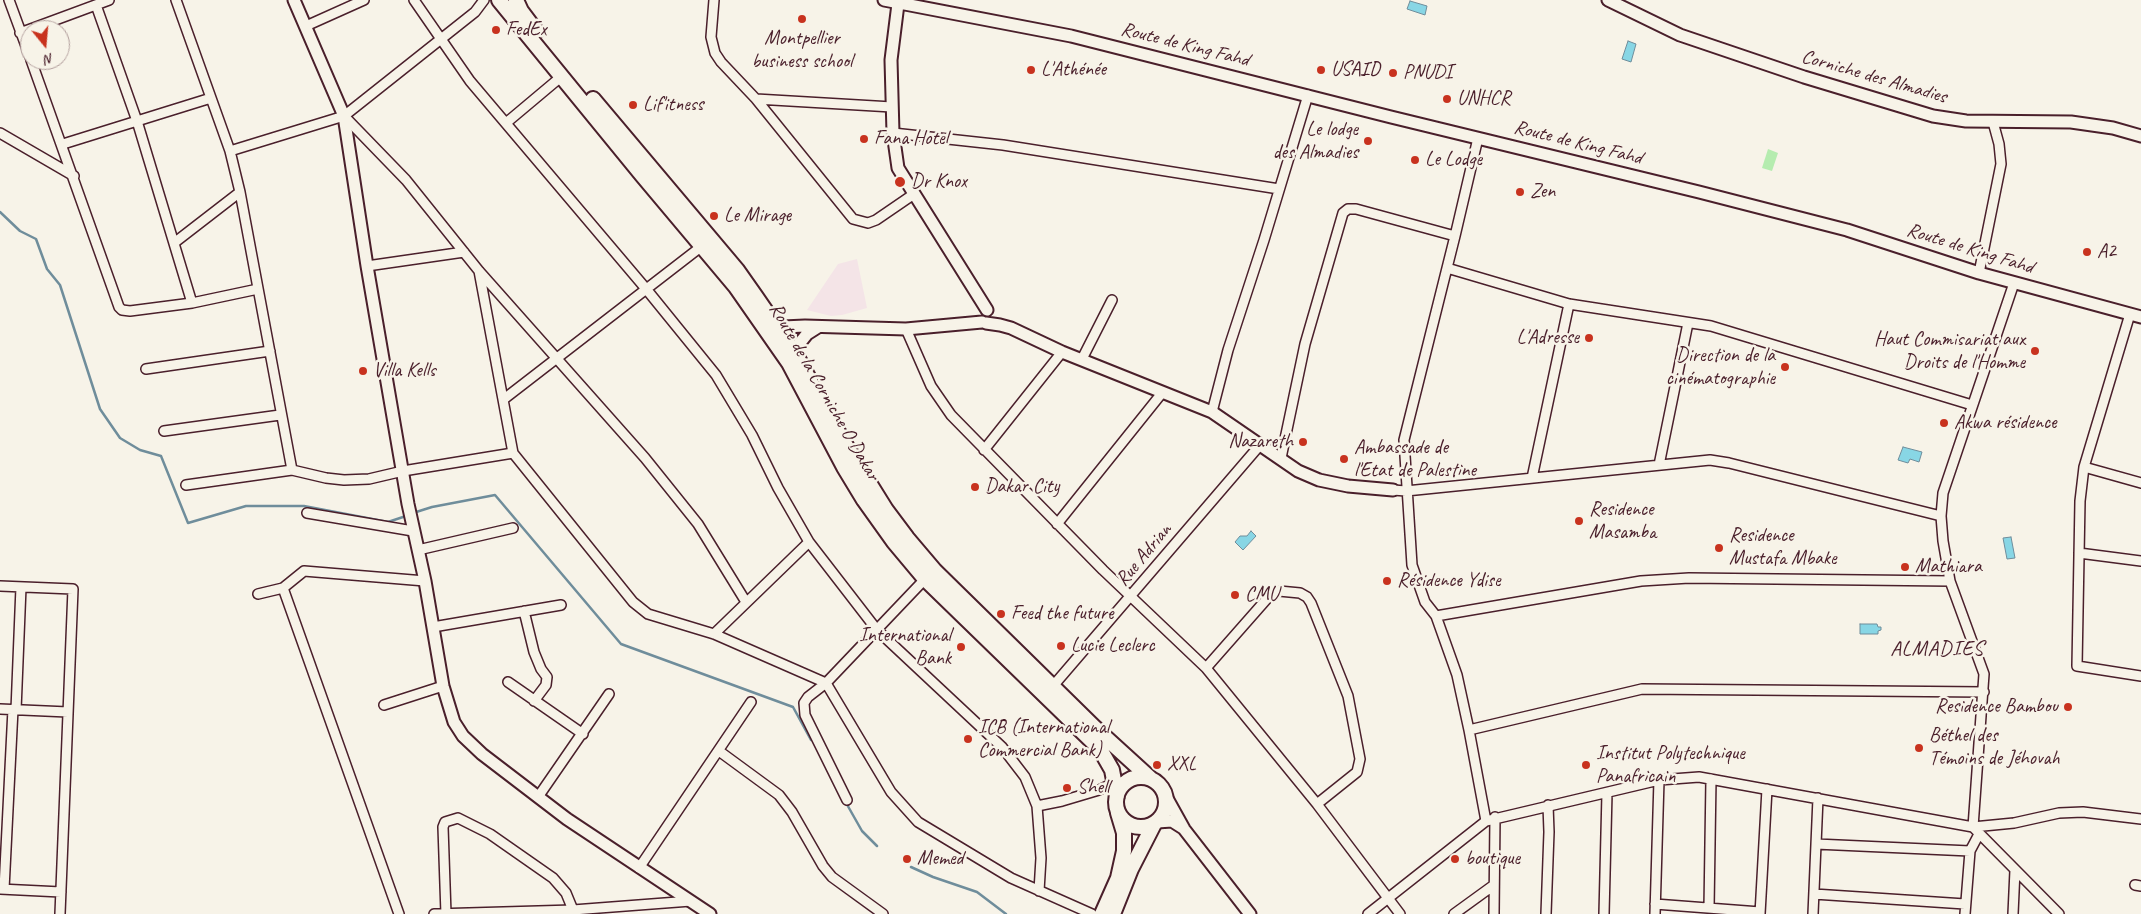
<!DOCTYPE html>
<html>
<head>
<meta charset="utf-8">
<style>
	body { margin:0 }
	#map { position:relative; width:2141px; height:914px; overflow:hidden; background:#f7f3e8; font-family:Caveat,sans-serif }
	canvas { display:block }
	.north { position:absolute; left:20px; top:20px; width:50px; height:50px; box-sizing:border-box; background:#f7f3e8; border:1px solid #b29e9c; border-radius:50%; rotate:163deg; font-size:14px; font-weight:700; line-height:20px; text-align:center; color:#4a1f2b }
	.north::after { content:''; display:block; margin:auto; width:18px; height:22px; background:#c8321e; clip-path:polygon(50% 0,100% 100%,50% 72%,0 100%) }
</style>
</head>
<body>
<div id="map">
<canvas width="2141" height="914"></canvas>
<div class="north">N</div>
</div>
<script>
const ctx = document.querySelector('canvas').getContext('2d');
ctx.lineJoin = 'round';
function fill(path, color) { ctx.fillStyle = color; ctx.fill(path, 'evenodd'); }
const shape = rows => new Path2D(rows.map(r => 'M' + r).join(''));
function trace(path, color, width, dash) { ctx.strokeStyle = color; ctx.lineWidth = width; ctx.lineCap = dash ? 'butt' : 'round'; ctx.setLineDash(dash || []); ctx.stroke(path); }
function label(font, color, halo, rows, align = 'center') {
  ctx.font = font + ' Caveat,sans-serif'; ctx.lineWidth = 5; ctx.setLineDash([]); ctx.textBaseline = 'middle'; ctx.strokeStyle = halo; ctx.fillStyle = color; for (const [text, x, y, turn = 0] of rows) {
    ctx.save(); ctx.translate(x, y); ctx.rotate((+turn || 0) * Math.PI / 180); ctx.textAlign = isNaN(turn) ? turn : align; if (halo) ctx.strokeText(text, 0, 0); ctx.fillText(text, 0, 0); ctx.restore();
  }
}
fill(shape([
	[857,259,867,308,842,315,831,316,807,310,838,264]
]), '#f4e4e7');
fill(shape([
	[1768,149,1778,153,1772,171,1762,168]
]), '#b5ecaf');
const water = shape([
	[1410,1,1427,6,1425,15,1407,9,1410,1],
	[1628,41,1636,44,1631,62,1622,59,1628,41],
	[1903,447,1922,452,1919,462,1910,459,1908,463,1898,460,1903,447],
	[1251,531,1256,536,1243,550,1235,542,1240,536,1247,536,1251,531],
	[2011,537,2015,558,2007,559,2003,538,2011,537],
	[1860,624,1877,624,1878,627,1881,627,1881,630,1878,631,1878,634,1860,634,1860,624]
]);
fill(water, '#88d6e5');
trace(water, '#6f8d9b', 1);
trace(shape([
	[0,212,20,231,36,239,47,269,60,285,100,409,120,438,140,450,161,456,188,523,246,506,304,506,388,522,406,516],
	[413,513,432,507,495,495,621,644,793,707,811,740],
	[845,801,862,831,877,846],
	[911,867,933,877,977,892,1006,914]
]), '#6f8d9b', 2.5);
const minor = shape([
	[9,0,30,57],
	[176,0,230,151,240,192,292,470],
	[414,0,470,81,647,290,716,375,752,435,778,488,809,542,877,630,1002,747,1025,777,1037,806,1062,801,1099,790,1115,782],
	[714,0,711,37,715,53,721,62,756,99,853,219,868,223,876,220,914,194],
	[96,5,137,121,192,303],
	[306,26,364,0],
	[20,33,109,0],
	[31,60,119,307,122,310,130,311,192,303,258,289],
	[756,99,892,107],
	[344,116,406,180,479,271,645,458,698,524,746,602],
	[506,123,562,76],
	[0,133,74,176],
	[893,133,1003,145,1279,189],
	[1478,138,1455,236,1404,440,1412,565,1425,602,1436,616,1457,675,1469,730,1486,821],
	[63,144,211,98],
	[230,151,344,116,475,12,484,0],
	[174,243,240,192],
	[367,266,464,252],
	[1447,268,1569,304,1711,326,1972,405],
	[479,271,513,453,633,602,648,614,714,634,826,683,891,792,918,822,1011,878,1092,914],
	[1979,273,2001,164,1999,144,1993,122],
	[2014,283,1943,493,1941,516,1943,541,1950,581,1984,674,1973,827,2059,914],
	[2130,314,2084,467,2080,501,2077,666,2141,676],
	[906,329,931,386,951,415,1103,570,1206,668,1317,804,1400,914],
	[1082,359,1112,300],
	[146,369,270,351],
	[504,399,702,246],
	[1212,412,1228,350,1264,240,1308,95],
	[164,431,280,415],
	[984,450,1062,352],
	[1281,458,1305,344,1343,213,1348,209,1356,209,1455,236],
	[1659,465,1688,323],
	[2084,467,2141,483],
	[1532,478,1569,304],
	[186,485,292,470,326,478,344,480,369,479,403,471,513,453],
	[1393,490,1406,491,1710,460,1729,463,1941,516],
	[307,513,413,531],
	[1057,524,1162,393],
	[418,550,513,528],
	[2079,553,2141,561],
	[0,586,73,589,60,914],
	[283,588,399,914],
	[258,594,283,588,304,571,425,581],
	[524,611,534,652,541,669,547,677,546,685,534,701],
	[1436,616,1641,581,1689,578,1950,581],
	[433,627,561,605],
	[714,634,809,542],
	[1206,668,1272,593,1279,591,1300,593,1307,597,1311,603,1348,696,1360,759,1357,772,1317,804],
	[508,682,583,734],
	[1053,686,1260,445],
	[384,705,443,686],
	[0,709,68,712],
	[16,710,21,587],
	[1469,730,1642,689,1984,692],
	[719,751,779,795,792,812,823,866,832,877,883,914],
	[538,797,609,694],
	[847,800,805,715,804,703,808,697,826,683,925,579],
	[1037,806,1041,858,1039,891],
	[1816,844,1970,851],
	[639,868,751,702],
	[2135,885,2141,886],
	[0,889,61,892],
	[4,889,13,709],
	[1814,894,1965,904],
	[1655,904,1760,912],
	[1709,908,1711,779],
	[434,914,573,910,691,901],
	[446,914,443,827,445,822,458,818,490,834,553,878,566,893,573,910],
	[1368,914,1486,821,1659,780,1699,777,1973,827,2014,823,2059,813,2083,812,2141,819],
	[1454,914,1494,885],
	[1494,914,1495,817],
	[1546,914,1549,832,1548,805],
	[1604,914,1607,793],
	[1655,914,1659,780],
	[1760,914,1767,789],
	[1813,914,1818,798],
	[1965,914,1970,851,1979,834],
	[2013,914,2015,870]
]);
const tertiary = shape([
	[294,0,344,116,367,266,408,504,425,581,443,686,454,722,463,736,482,754,567,819,710,914],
	[884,0,1071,36,1391,117,1699,192,1847,230,1979,273,2141,317],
	[1608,0,1680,35,1804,77,1933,116,1966,121,2071,122,2113,128,2141,136],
	[898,4,891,60,893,133,898,168,987,310],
	[986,323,1000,325,1011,328,1062,352,1212,412,1298,471,1319,480,1348,486,1393,490],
	[776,325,783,327,805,326,906,329,982,322],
	[796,355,799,344,807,334,818,327],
	[1164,793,1184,829,1250,914],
	[1157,822,1172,821,1183,828]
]);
const trunk = shape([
	[499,0,642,175,736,287,789,363,844,467,864,500,894,542,925,579,1100,749,1112,770,1117,796],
	[516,0,521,11,536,31],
	[593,99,737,270,756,297,796,355,843,441,886,510,907,538,935,571,1095,728,1151,779],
	'1116 802a25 25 0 1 1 50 0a25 25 0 1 1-50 0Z',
	[1102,914,1118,878,1124,851,1124,833,1118,813],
	[1113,914,1131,869,1154,824]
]);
trace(minor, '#4a1f2b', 12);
trace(tertiary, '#4a1f2b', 15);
trace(trunk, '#4a1f2b', 18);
trace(minor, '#f7f3e8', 9);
trace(tertiary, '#f7f3e8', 11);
trace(trunk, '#f7f3e8', 14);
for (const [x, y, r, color] of [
	[802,19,5,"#c8321e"],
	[496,30,5,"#c8321e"],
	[1031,70,5,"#c8321e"],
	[1321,70,5,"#c8321e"],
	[1393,73,5,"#c8321e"],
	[1447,99,5,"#c8321e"],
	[633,105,5,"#c8321e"],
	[864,139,5,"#c8321e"],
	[1368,141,5,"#c8321e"],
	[1415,160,5,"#c8321e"],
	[900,182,6,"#c8321e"],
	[1520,192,5,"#c8321e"],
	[714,216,5,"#c8321e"],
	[2087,252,5,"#c8321e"],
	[1589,338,5,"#c8321e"],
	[2035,351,5,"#c8321e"],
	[1785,367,5,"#c8321e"],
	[363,371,5,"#c8321e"],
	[1944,423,5,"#c8321e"],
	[1303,442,5,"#c8321e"],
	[1344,459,5,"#c8321e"],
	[975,487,5,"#c8321e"],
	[1579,521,5,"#c8321e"],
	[1719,548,5,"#c8321e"],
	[1905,567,5,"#c8321e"],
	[1387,581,5,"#c8321e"],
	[1235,595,5,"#c8321e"],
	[1001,614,5,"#c8321e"],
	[1061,646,5,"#c8321e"],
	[961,647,5,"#c8321e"],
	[2068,707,5,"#c8321e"],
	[968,739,5,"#c8321e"],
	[1919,748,5,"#c8321e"],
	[1157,765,5,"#c8321e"],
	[1586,765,5,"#c8321e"],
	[1067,788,5,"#c8321e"],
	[907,859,5,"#c8321e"],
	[1455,859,5,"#c8321e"]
]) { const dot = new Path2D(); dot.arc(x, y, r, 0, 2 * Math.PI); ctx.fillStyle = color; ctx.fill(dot); trace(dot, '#f7f3e8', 2); }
label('20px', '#4a1f2b', '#f7f3e8', [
	["FedEx",506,30],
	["Montpellier",802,39,"center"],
	["business school",802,62,"center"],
	["L'Athénée",1041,70],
	["USAID",1331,70],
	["PNUDI",1403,73],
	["UNHCR",1457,99],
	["Lif'itness",643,105],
	["Le lodge",1358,130,"right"],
	["des Almadies",1358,153,"right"],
	["Fana Hotel",874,139],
	["Le Lodge",1425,160],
	["Dr Knox",911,182],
	["Zen",1530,192],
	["Le Mirage",724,216],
	["A2",2097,252],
	["L'Adresse",1579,338,"right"],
	["Haut Commisariat aux",2025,340,"right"],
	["Droits de l'Homme",2025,363,"right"],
	["Direction de la",1775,356,"right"],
	["cinématographie",1775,379,"right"],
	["Villa Kells",373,371],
	["Akwa résidence",1954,423],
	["Nazareth",1293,442,"right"],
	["Ambassade de",1354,448],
	["l'Etat de Palestine",1354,471],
	["Dakar City",985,487],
	["Residence",1589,510],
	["Masamba",1589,533],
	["Residence",1729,536],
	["Mustafa Mbake",1729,559],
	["Mathiara",1915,567],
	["Résidence Ydise",1397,581],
	["CMU",1245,595],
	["Feed the future",1011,614],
	["International",951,636,"right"],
	["Bank",951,659,"right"],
	["Lucie Leclerc",1071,646],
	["Residence Bambou",2058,707,"right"],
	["ICB (International",978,728],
	["Commercial Bank)",978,751],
	["Béthel des",1929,736],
	["Témoins de Jéhovah",1929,759],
	["Institut Polytechnique",1596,754],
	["Panafricain",1596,777],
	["XXL",1167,765],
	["Shell",1077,788],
	["Memed",917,859],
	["boutique",1465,859]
], 'left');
label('20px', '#4a1f2b', '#f7f3e8', [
	["Route de King Fahd",1185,45,14],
	["Corniche des Almadies",1874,77,16],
	["Route de King Fahd",1578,143,14],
	["Route de King Fahd",1970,249,17],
	["Route de la Corniche O Dakar",824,392,60],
	["Rue Adrian",1144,555,-50]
]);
ctx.letterSpacing = '1px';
label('21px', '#4a1f2b', '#f7f3e8', [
	["ALMADIES",1937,649]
]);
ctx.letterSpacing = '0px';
</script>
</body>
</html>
